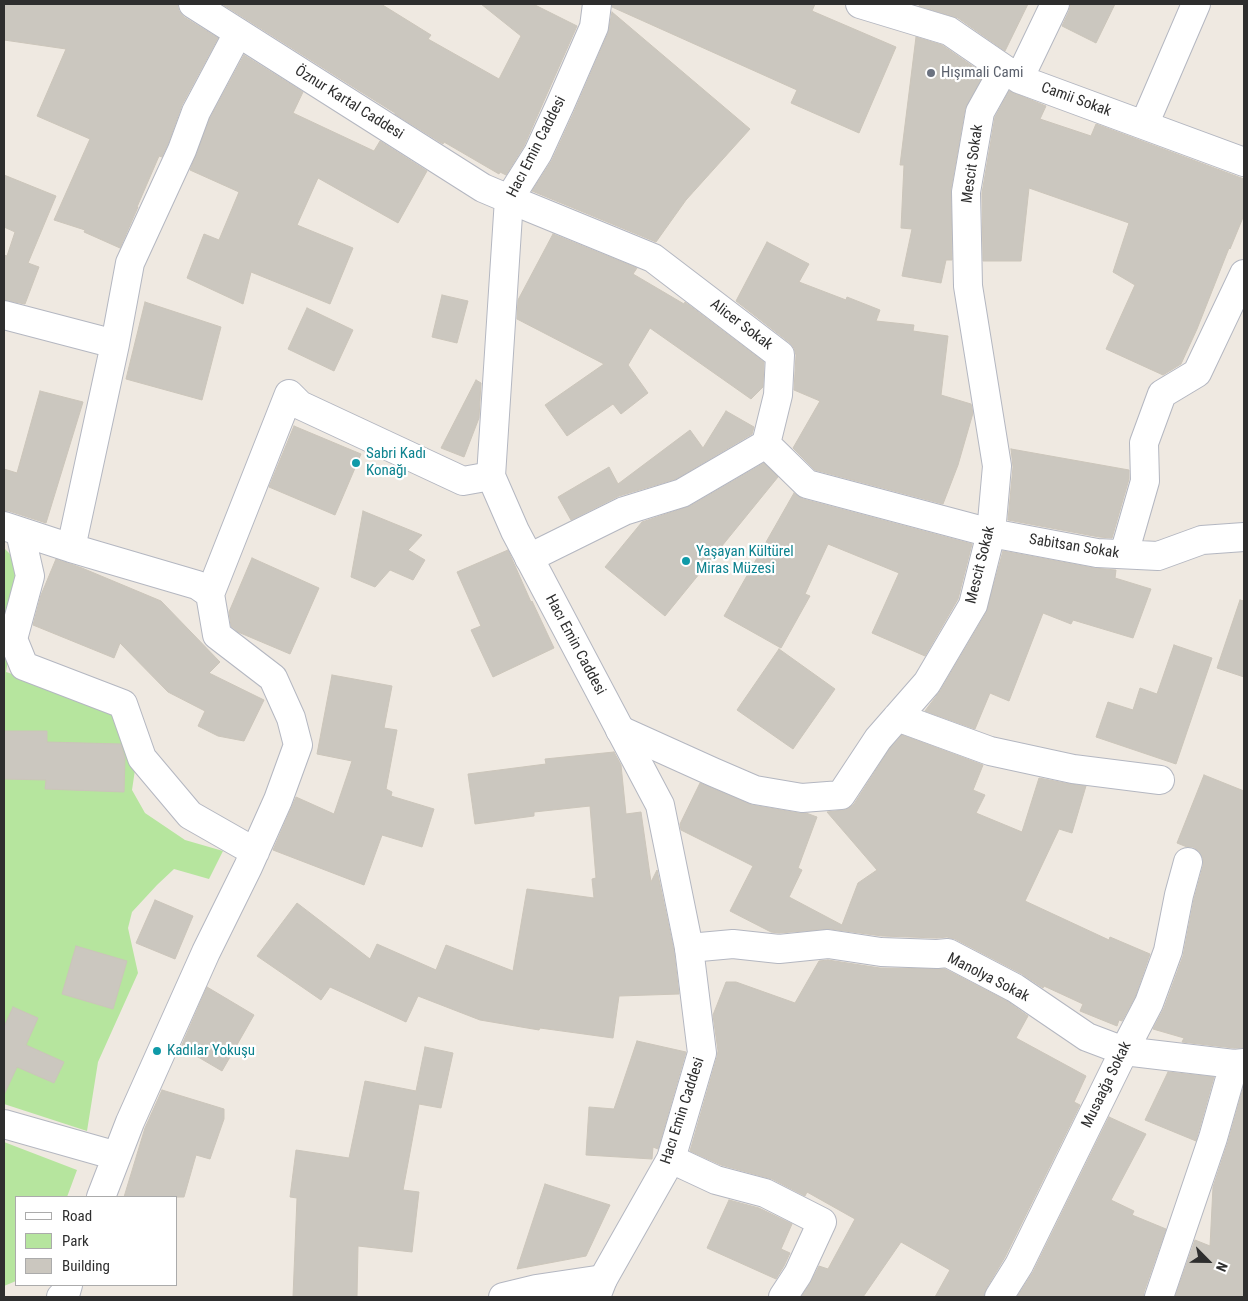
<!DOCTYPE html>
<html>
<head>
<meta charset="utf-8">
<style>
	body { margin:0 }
	#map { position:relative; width:1248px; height:1301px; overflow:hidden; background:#efe9e1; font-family:"Roboto Condensed",sans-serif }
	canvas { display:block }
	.frame { position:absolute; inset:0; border:5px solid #2e2e2e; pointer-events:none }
	.legend { position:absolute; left:15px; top:1196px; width:162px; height:90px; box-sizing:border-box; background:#fff; border:1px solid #ababab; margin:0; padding:6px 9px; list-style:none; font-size:15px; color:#2e2e2e }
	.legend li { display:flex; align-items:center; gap:10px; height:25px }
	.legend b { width:25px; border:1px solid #ababab }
	.north { position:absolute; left:1183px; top:1236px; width:50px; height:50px; -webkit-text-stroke:4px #fff; paint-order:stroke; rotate:113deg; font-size:14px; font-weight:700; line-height:20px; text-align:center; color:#2e2e2e }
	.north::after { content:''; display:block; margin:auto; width:18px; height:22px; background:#2e2e2e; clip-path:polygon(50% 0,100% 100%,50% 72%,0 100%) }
</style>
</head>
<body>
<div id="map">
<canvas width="1248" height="1301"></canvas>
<div class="frame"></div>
<ul class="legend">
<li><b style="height:6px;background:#fff"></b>Road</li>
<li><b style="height:14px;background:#b6e59e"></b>Park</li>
<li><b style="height:14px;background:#cbc7bf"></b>Building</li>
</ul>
<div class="north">N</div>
</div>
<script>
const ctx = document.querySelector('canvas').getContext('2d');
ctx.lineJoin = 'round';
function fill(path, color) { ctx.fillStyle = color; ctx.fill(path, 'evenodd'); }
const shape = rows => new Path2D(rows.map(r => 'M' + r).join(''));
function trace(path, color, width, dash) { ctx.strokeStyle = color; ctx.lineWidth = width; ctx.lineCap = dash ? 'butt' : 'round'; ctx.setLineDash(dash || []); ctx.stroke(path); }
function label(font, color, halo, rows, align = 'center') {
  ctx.font = font + ' "Roboto Condensed",sans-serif'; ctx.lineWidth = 4.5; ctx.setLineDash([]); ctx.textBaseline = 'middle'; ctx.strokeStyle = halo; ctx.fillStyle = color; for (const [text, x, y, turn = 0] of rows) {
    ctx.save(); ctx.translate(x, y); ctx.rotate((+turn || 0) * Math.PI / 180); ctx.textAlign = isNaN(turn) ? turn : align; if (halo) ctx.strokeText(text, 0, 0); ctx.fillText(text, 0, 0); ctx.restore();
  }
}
fill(shape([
	[4,548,15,559,22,580,6,672,73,693,117,710,136,763,132,790,145,813,185,840,223,851,209,879,174,869,157,885,132,912,128,928,138,973,98,1062,87,1131,4,1104],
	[4,1142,77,1170,67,1197,16,1197,16,1281,4,1286]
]), '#b6e59e');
const building = shape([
	[4,4,177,4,179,11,184,17,218,38,182,105,168,144,162,157,159,156,137,207,138,207,120,248,84,232,85,230,54,220,90,139,37,116,66,49,4,40,4,4],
	[222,4,381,4,431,35,428,39,499,79,521,36,481,4,533,4,577,26,524,146,506,175,500,172,499,174,444,142,443,144,395,114,395,113,355,88,222,4],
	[612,4,815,4,812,11,896,47,859,133,791,103,797,90,612,7,612,4],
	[920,4,1028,4,1005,51,958,18,919,6,920,4],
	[1071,4,1115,4,1096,43,1062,26,1069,11,1071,4],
	[612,12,750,129,686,200,656,242,532,191,552,160,574,112,608,33,612,12],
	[916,37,942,45,984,74,965,109,951,189,952,260,946,260,941,283,902,276,912,229,901,228,904,165,900,165,916,37],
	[244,55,303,92,293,113,374,151,380,141,427,171,398,223,318,178,297,225,353,248,330,304,251,272,243,304,187,278,204,234,219,240,239,192,190,170,210,118,244,55],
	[1009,91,1046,106,1040,119,1091,136,1096,124,1244,179,1244,215,1230,249,1229,248,1197,329,1181,364,1163,375,1106,349,1135,285,1113,272,1129,223,1029,188,1021,261,983,261,982,193,995,117,1009,91],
	[4,175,56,196,28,263,39,267,25,304,4,300,4,255,7,256,15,232,4,227,4,175],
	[553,234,637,268,633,274,684,304,685,302,764,362,763,387,751,399,650,328,628,365,648,393,621,414,613,404,567,436,545,405,604,364,517,319,518,300,553,234],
	[767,242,809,264,799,282,846,300,847,297,880,310,876,321,914,325,913,331,948,336,941,395,971,404,973,413,958,465,943,504,815,470,793,448,820,401,794,390,796,355,794,348,790,343,736,301,767,242],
	[442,295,468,301,457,343,432,337,442,295],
	[145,302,221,327,202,400,126,379,145,302],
	[307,308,353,330,334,371,288,349,307,308],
	[476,380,481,383,479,418,464,457,441,448,476,380],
	[40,391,83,402,46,523,9,511,4,511,4,469,17,473,40,391],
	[726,411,754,427,752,434,676,479,619,496,571,520,558,497,609,467,618,484,690,430,703,448,726,411],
	[294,426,361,454,335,515,269,487,294,426],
	[1011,449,1129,470,1129,479,1112,538,1099,537,1008,520,1013,467,1011,449],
	[764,463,778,477,665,616,605,567,642,522,690,506,764,463],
	[794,493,803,499,972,544,958,599,925,656,872,633,899,573,828,544,805,594,810,596,781,648,724,616,794,493],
	[363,511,422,535,408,550,425,560,413,580,390,570,375,587,351,577,363,511],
	[508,550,531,602,532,601,554,648,493,677,471,630,481,626,457,572,508,550],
	[1003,551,1094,568,1116,570,1115,578,1151,589,1133,638,1073,620,1071,624,1043,613,1009,701,990,693,975,729,925,711,940,691,986,613,1003,551],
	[252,558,319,588,290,654,238,632,231,626,229,612,252,558],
	[56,559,82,568,161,601,220,662,209,673,264,700,244,741,218,736,198,726,205,711,168,692,120,643,114,658,33,625,41,595,56,559],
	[1240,600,1244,601,1244,677,1217,668,1240,600],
	[1174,645,1212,658,1176,764,1096,737,1108,702,1133,710,1140,688,1157,694,1174,645],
	[779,649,835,689,793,749,737,710,779,649],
	[332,675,392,686,384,728,397,730,386,789,392,792,391,796,434,809,422,847,382,835,364,885,273,850,296,797,334,814,352,761,317,754,332,675],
	[4,731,47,731,47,742,121,744,125,758,124,792,45,789,46,780,4,779,4,731],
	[902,735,983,765,973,790,985,795,976,813,1022,832,1039,778,1070,784,1086,786,1072,833,1059,829,1025,901,1109,940,1110,937,1150,954,1135,997,1122,1021,1119,1020,1117,1026,1080,1011,1083,1004,1044,986,1043,988,1022,974,955,939,947,937,937,938,882,936,830,929,779,933,771,932,730,911,753,866,681,830,680,824,700,783,752,805,799,813,806,813,817,817,798,868,802,870,789,897,842,925,858,883,877,870,827,812,843,810,849,808,854,804,890,748,902,735],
	[614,752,621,765,626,814,641,812,651,882,657,870,674,951,679,994,619,996,613,1038,540,1028,539,1030,480,1020,418,996,406,1022,330,987,321,1000,257,956,297,903,370,959,377,944,436,970,446,945,513,971,527,889,594,898,592,879,596,878,590,806,534,812,534,816,475,824,468,774,546,764,545,759,614,752],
	[1204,775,1244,791,1244,1048,1234,1048,1182,1042,1184,1038,1153,1029,1164,1008,1183,956,1194,899,1203,866,1203,858,1199,851,1193,847,1187,847,1177,843,1204,775],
	[155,900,193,916,175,959,136,943,155,900],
	[76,946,127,961,113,1009,62,994,76,946],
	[828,960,880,968,945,969,1007,1001,1028,1016,1016,1038,1086,1076,1074,1102,1080,1105,1005,1257,986,1289,984,1297,935,1297,950,1270,901,1242,863,1297,801,1297,811,1282,819,1266,828,1269,855,1219,807,1192,805,1196,772,1179,721,1165,690,1151,717,1057,718,1051,713,1015,726,982,736,982,795,1003,819,961,828,960],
	[207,987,254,1015,222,1071,181,1047,207,987],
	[13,1007,38,1018,26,1045,64,1062,54,1083,17,1067,4,1095,4,1027,13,1007],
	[637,1041,686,1052,658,1149,653,1147,652,1159,586,1155,589,1107,614,1109,637,1041],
	[425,1047,453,1053,441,1108,419,1104,403,1190,419,1192,412,1252,358,1246,357,1297,293,1297,297,1198,290,1197,296,1150,349,1158,365,1081,416,1091,425,1047],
	[1168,1072,1214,1077,1196,1141,1145,1120,1168,1072],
	[1244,1085,1244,1297,1175,1297,1195,1240,1210,1246,1213,1187,1228,1142,1244,1085],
	[162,1090,224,1109,224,1119,210,1159,196,1155,184,1197,124,1197,145,1128,162,1090],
	[1109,1117,1146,1134,1111,1200,1134,1211,1132,1215,1166,1229,1144,1292,1144,1297,1017,1297,1033,1272,1109,1117],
	[545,1184,610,1205,586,1256,517,1269,545,1184],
	[729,1200,759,1208,792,1224,781,1249,790,1253,784,1266,776,1279,707,1248,729,1200]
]);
fill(building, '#cbc7bf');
trace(building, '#cbc5ba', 1);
const street = shape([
	[860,4,949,31,1019,79,1244,162],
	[1019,79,1055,4],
	[1144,125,1196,4],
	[509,199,653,258,780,355,778,395,766,444,807,484,991,533,1097,553,1158,556,1202,540,1244,537],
	[4,315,115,344],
	[4,526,71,548,197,585,210,594,217,635,273,678,291,718,298,745,278,800,248,867,206,952,130,1122,101,1197],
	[20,532,30,576,13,639,24,666,123,704,142,758,190,815,255,852],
	[71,548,115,344,130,263,182,150,196,112,238,33],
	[1124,554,1145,481,1144,443,1162,394,1197,373,1244,274],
	[529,558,624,511,682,493,766,444],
	[210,594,289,394,300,405,463,481,491,476],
	[897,717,990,751,1073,769,1160,780],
	[620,730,713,772,755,790,802,798,841,795,878,739,927,683,973,605,991,533,997,466,968,286,966,192,980,112,1004,69],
	[689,948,733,944,779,949,828,944,881,952,937,954,948,953,1015,988,1087,1037,1124,1051,1234,1064,1244,1063],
	[4,1124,117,1156],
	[671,1159,716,1180,765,1193,822,1222,798,1274,783,1297],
	[61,1297,66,1292,68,1285],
	[503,1297,536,1289,603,1279,596,1297],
	[999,1297,1019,1265,1124,1051,1149,1003,1168,951,1179,895,1188,862],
	[1159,1297,1213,1138,1234,1064]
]);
const secondary = shape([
	[193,4,483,188,509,199],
	[597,4,594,27,560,105,538,153,509,199,491,476,515,531,660,805,689,948,702,1053,671,1159,603,1279]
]);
trace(street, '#b4b7c1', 30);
trace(secondary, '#b4b7c1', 30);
trace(street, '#fff', 28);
trace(secondary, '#fff', 28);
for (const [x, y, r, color] of [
	[931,73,5,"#6b7280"],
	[356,463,5,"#0f9aa8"],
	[686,561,5,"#0f9aa8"],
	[157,1051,5,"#0f9aa8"]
]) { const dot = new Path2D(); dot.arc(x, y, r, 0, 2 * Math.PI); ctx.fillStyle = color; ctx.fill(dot); trace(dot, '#fff', 2); }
label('15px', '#5b616d', '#fff', [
	["Hışımali Cami",941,73]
], 'left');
label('15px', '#2e2e2e', '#fff', [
	["Camii Sokak",1076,100,20],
	["Öznur Kartal Caddesi",349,103,32],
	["Hacı Emin Caddesi",537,147,-63],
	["Mescit Sokak",973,164,-82],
	["Alicer Sokak",741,325,37],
	["Sabitsan Sokak",1074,547,9],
	["Mescit Sokak",981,565,-76],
	["Hacı Emin Caddesi",575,645,62],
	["Manolya Sokak",988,978,27],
	["Musaağa Sokak",1107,1085,-64],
	["Hacı Emin Caddesi",683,1111,-72]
]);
label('15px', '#0d838f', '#fff', [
	["Sabri Kadı",366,454],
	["Konağı",366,471],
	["Yaşayan Kültürel",696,552],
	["Miras Müzesi",696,569],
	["Kadılar Yokuşu",167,1051]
], 'left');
</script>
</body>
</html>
